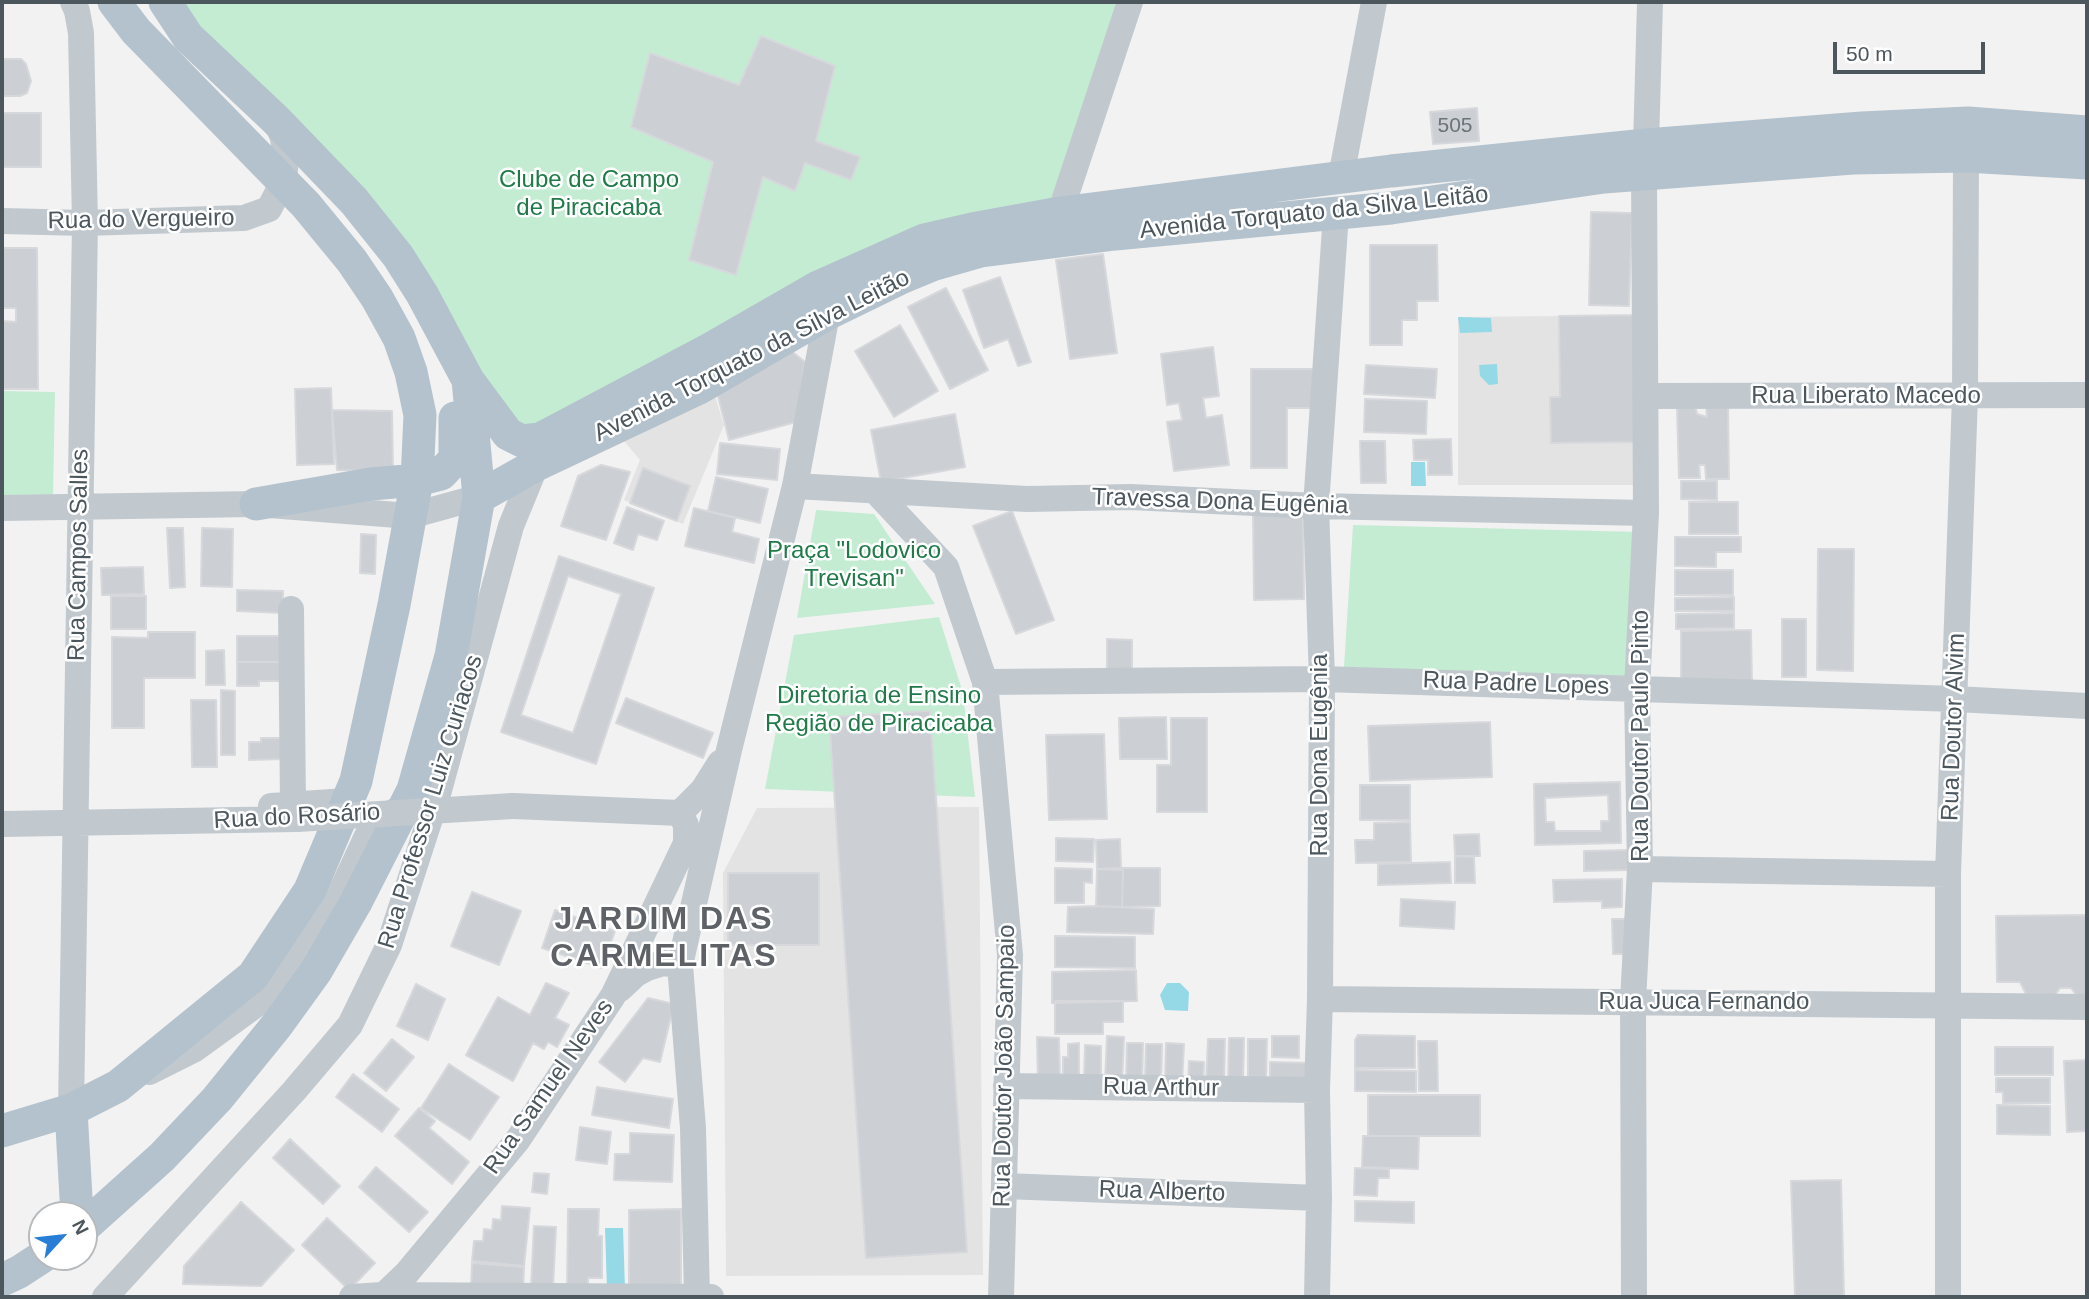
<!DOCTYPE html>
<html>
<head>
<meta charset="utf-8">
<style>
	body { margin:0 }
	#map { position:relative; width:2089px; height:1299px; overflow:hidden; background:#f3f2f2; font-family:Arial,sans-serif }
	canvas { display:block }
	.frame { position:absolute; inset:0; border:4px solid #4b565d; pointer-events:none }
	.north { position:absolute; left:28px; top:1201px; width:70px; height:70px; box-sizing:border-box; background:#fff; border:2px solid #b7bbbe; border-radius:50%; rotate:63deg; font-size:19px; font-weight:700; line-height:28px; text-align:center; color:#4b565d }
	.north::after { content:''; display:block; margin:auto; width:24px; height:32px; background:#287ed7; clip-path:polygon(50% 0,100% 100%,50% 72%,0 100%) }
	.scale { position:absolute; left:1833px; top:42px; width:152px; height:32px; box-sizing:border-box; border:4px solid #4b565d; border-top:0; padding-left:9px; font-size:21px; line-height:24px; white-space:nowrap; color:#4b565d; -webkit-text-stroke:5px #fff; paint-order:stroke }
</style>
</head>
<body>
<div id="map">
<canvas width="2089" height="1299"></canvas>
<div class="frame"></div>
<div class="north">N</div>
<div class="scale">50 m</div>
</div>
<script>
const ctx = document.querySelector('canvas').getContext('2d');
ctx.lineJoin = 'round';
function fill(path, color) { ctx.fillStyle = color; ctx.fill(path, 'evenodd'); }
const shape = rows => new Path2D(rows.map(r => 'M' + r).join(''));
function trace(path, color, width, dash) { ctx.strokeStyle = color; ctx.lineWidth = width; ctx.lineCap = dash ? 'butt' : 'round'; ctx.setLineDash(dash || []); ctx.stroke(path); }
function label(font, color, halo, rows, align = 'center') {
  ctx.font = font + ' Arial,sans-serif'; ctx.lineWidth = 5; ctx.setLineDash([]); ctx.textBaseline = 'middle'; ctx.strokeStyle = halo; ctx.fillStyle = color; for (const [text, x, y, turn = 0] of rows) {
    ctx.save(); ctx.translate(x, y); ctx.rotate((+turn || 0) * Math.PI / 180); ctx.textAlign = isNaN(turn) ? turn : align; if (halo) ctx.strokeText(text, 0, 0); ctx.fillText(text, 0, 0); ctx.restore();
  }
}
fill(shape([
	[1559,316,1635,318,1636,485,1458,485,1458,317],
	[713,390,724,425,683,524,624,500,640,460,620,436],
	[979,807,983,1275,726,1276,723,873,757,808]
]), '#e4e3e3');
fill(shape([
	[165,2,1130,2,1060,213,522,441,422,294],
	[2,391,55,392,53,498,2,497],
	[816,510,874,514,935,604,797,618],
	[1353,525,1641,532,1633,680,1344,667],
	[939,617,963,693,975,797,765,789,794,635]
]), '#c4ecd2');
fill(shape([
	[1458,317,1491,318,1492,332,1460,333],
	[1497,364,1498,384,1489,385,1480,376,1479,365],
	[1411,462,1425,462,1426,486,1411,486],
	[1167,983,1180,983,1189,992,1188,1011,1165,1010,1160,995],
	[605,1228,623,1228,625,1289,607,1290]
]), '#95d9e6');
const building = shape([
	[761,36,835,66,816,141,860,157,851,180,805,163,795,191,763,177,736,275,689,260,713,162,631,127,650,53,739,85,761,36],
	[2,59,21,59,26,64,31,81,27,93,20,96,2,96,2,59],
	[1477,108,1479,141,1433,144,1430,112,1477,108],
	[2,113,41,113,41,167,2,167,2,113],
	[1591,212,1632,213,1629,306,1589,305,1591,212],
	[1370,245,1437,245,1438,301,1417,301,1417,320,1402,320,1402,345,1370,345,1370,245],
	[2,248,37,248,38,389,2,389,2,321,16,322,16,308,2,308,2,248],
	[1103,254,1117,353,1070,359,1056,260,1103,254],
	[1000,277,1031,362,1018,366,1008,339,984,348,963,290,1000,277],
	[946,288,988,370,950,389,908,307,946,288],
	[1638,315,1640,442,1551,443,1550,397,1560,397,1559,316,1638,315],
	[900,325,938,391,894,417,855,351,900,325],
	[1213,347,1219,396,1203,398,1206,418,1222,415,1229,465,1174,471,1167,422,1182,420,1179,403,1167,405,1161,354,1213,347],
	[789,349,805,362,796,422,729,440,716,388,789,349],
	[1366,365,1437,369,1435,398,1364,394,1366,365],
	[1251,369,1313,369,1313,408,1287,408,1287,468,1251,468,1251,369],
	[331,388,334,464,297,465,295,389,331,388],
	[1365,399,1427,401,1426,434,1364,432,1365,399],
	[1695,405,1697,414,1707,417,1706,406,1728,405,1729,479,1706,479,1705,465,1699,465,1700,478,1679,478,1677,407,1695,405],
	[332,410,392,411,393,472,337,470,332,410],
	[955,414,965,467,881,482,871,430,955,414],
	[1451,439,1452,475,1428,475,1428,460,1414,460,1413,440,1451,439],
	[1360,441,1385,441,1386,483,1361,483,1360,441],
	[720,443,780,449,777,480,717,474,720,443],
	[601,465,630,472,606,540,561,526,578,476,601,465],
	[643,468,690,486,677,521,630,503,643,468],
	[716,477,768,489,760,523,708,511,716,477],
	[1681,481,1717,481,1717,500,1681,499,1681,481],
	[1689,502,1738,502,1738,534,1689,534,1689,502],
	[627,507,664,521,657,540,638,534,633,550,614,543,627,507],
	[694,508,735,518,732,532,759,539,754,563,685,546,694,508],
	[1012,511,1054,620,1016,634,973,526,1012,511],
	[1253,511,1303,511,1304,599,1254,600,1253,511],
	[167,528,183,528,185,587,170,588,167,528],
	[202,528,233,529,232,587,201,586,202,528],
	[361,534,376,535,375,574,360,573,361,534],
	[1675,537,1741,537,1741,552,1716,552,1716,567,1675,566,1675,537],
	[1818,549,1854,549,1853,671,1817,670,1818,549],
	[559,556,654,588,596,764,501,732,559,556],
	[143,567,144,594,102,595,101,568,143,567],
	[1675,570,1733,570,1733,595,1675,595,1675,570],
	[568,576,621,594,573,733,521,715,568,576],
	[237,590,283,591,283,613,237,611,237,590],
	[111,596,146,596,146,629,111,629,111,596],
	[1734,597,1734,611,1675,611,1675,598,1734,597],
	[1734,613,1734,628,1676,629,1676,614,1734,613],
	[1782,619,1806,619,1806,677,1782,677,1782,619],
	[1751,630,1752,686,1681,687,1681,631,1751,630],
	[148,632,195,632,195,678,144,678,144,728,112,728,112,637,148,638,148,632],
	[237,636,283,636,283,662,237,662,237,636],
	[1107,639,1132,640,1132,676,1107,676,1107,639],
	[224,650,225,685,206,685,206,651,224,650],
	[237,662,286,662,286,681,259,681,259,686,237,686,237,662],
	[221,690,235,691,235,755,221,755,221,690],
	[626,698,713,733,703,758,616,723,626,698],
	[191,700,216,700,217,767,192,767,191,700],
	[930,711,967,1252,866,1258,829,717,930,711],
	[1166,717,1167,759,1120,759,1119,718,1166,717],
	[1171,718,1207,718,1207,812,1157,812,1157,765,1171,765,1171,718],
	[1490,722,1492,777,1370,781,1368,726,1490,722],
	[1104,734,1107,819,1049,820,1046,735,1104,734],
	[261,738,284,738,285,759,249,760,249,742,261,742,261,738],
	[1620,782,1621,843,1535,845,1534,784,1620,782],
	[1360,785,1410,785,1410,820,1360,820,1360,785],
	[1608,795,1609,821,1601,821,1601,831,1555,831,1554,822,1546,822,1545,798,1608,795],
	[1410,822,1411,862,1356,863,1355,840,1374,840,1374,823,1410,822],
	[1479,834,1480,856,1455,856,1454,835,1479,834],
	[1056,838,1094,839,1093,862,1056,861,1056,838],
	[1120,839,1121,868,1097,869,1096,840,1120,839],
	[1630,850,1630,870,1584,871,1584,851,1630,850],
	[1455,856,1474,857,1475,883,1455,883,1455,856],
	[1450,862,1451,883,1378,885,1378,864,1450,862],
	[1055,868,1092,869,1092,883,1084,882,1084,903,1055,903,1055,868],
	[1121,868,1160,868,1160,906,1122,907,1123,870,1121,868],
	[1097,869,1123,870,1122,907,1096,906,1097,869],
	[728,873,819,873,819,945,728,945,728,873],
	[1622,879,1622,907,1602,908,1602,901,1554,902,1553,880,1622,879],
	[472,892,521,911,499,965,451,946,472,892],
	[1401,899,1455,902,1454,929,1400,926,1401,899],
	[1096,906,1154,909,1153,934,1067,932,1068,907,1096,906],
	[555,910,615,931,602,968,542,948,555,910],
	[2087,915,2087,995,2077,996,2071,988,2060,988,2053,998,2026,994,2020,982,1997,982,1996,916,2087,915],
	[1612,919,1631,919,1632,954,1613,954,1612,919],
	[1055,936,1135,937,1135,968,1055,967,1055,936],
	[1136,970,1137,1001,1052,1003,1052,972,1136,970],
	[546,983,569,993,555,1018,569,1025,557,1047,548,1042,544,1049,533,1043,513,1081,466,1055,498,997,530,1015,546,983],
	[416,984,445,999,428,1040,397,1026,416,984],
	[648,998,674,1004,660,1062,643,1058,625,1082,599,1062,648,998],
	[1055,1001,1123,1001,1123,1022,1103,1022,1103,1034,1055,1034,1055,1001],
	[1358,1035,1415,1036,1415,1068,1355,1068,1355,1040,1358,1035],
	[1107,1036,1124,1037,1122,1083,1105,1082,1107,1036],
	[1272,1036,1299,1036,1299,1058,1272,1057,1272,1036],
	[1037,1037,1059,1038,1060,1083,1038,1083,1037,1037],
	[1229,1038,1244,1038,1243,1083,1228,1083,1229,1038],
	[392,1039,414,1057,386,1091,364,1073,392,1039],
	[1208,1039,1225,1039,1224,1085,1206,1084,1208,1039],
	[1248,1039,1267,1039,1266,1082,1248,1082,1248,1039],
	[1418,1041,1437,1041,1438,1091,1419,1091,1418,1041],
	[1079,1043,1079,1083,1063,1083,1063,1057,1068,1057,1068,1044,1079,1043],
	[1127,1043,1143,1043,1142,1083,1126,1082,1127,1043],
	[1166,1043,1184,1044,1182,1084,1165,1083,1166,1043],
	[1146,1044,1162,1044,1161,1084,1145,1083,1146,1044],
	[1085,1045,1101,1046,1101,1082,1084,1081,1085,1045],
	[1995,1047,2053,1047,2053,1075,1995,1075,1995,1047],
	[2087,1060,2087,1131,2067,1132,2064,1061,2087,1060],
	[1189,1061,1204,1062,1203,1086,1188,1086,1189,1061],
	[1270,1062,1312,1063,1312,1084,1270,1084,1270,1062],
	[449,1064,499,1097,470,1140,421,1108,449,1064],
	[1355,1070,1416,1071,1416,1092,1355,1091,1355,1070],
	[353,1074,399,1109,382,1132,336,1097,353,1074],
	[1996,1078,2050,1078,2050,1103,2003,1103,2003,1092,1996,1092,1996,1078],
	[597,1087,673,1099,669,1128,592,1115,597,1087],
	[1368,1095,1480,1095,1480,1136,1368,1136,1368,1095],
	[1997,1105,2050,1106,2050,1135,1997,1134,1997,1105],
	[419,1108,435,1121,429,1128,469,1162,452,1184,395,1136,419,1108],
	[580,1127,611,1132,607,1164,576,1160,580,1127],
	[630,1133,674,1135,672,1182,614,1180,615,1154,630,1154,630,1133],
	[1363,1136,1419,1136,1418,1169,1362,1167,1363,1136],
	[290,1139,340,1186,323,1204,273,1158,290,1139],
	[376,1167,428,1212,409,1232,359,1187,376,1167],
	[1355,1168,1389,1169,1389,1178,1378,1178,1377,1196,1354,1195,1355,1168],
	[534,1173,549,1174,547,1194,532,1192,534,1173],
	[1841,1180,1844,1297,1795,1297,1791,1181,1841,1180],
	[1355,1201,1414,1202,1414,1223,1355,1221,1355,1201],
	[241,1202,294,1250,261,1286,183,1284,184,1266,241,1202],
	[502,1206,530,1208,524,1266,472,1261,474,1241,483,1241,484,1229,492,1230,493,1219,501,1220,502,1206],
	[568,1209,599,1209,598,1236,602,1236,602,1278,588,1278,588,1292,567,1291,568,1209],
	[681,1209,681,1288,629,1289,629,1210,681,1209],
	[327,1218,375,1263,349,1290,302,1245,327,1218],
	[534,1226,556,1227,553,1288,531,1287,534,1226],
	[472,1263,524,1267,523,1291,471,1288,472,1263]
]);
fill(building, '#cccfd3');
trace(building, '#d6d8dc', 2);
trace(shape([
	[1646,145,1650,2],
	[1627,164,1644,175,1646,513,1637,688,1640,869,1633,1001,1634,1297],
	[1341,177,1374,2],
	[2,221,85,223,244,218,269,209,284,180,286,159,283,138,276,120],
	[1053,228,1060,213,1130,2],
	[1645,396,2087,395],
	[795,486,1027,499,1131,497,1316,506,1646,513],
	[876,492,946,567,985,682,1010,955,1001,1297],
	[2,508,256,504,410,516,479,497],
	[291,609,293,805],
	[985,682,1322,679,1956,699,2087,706],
	[271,806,347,801],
	[513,806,680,813,703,790,720,763],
	[2,824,297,819],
	[1640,869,1948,874],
	[620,989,636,974,647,968,663,963,680,965],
	[1320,999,2087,1007],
	[149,1072,195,1049,257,1004,282,978,340,894,367,836,393,812],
	[1006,1086,1317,1090],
	[71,1110,85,223,81,33,77,11,73,2],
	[1004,1186,1319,1198],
	[105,1297,294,1091,350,1025,389,945,438,794,511,526,536,465],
	[352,1297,382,1295,711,1297],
	[382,1297,406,1274,517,1141,613,996,686,843,686,825,680,813],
	[697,1297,693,1128,680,965,729,750,795,486,827,314,823,302],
	[1317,1297,1319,1198,1317,1090,1320,999,1322,679,1316,506,1336,213],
	[1948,1297,1948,874,1965,396,1966,156]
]), '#c1c9cf', 26);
trace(shape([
	[468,380,508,434,522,441,540,439,710,349,818,287,924,240,972,229,1060,213,1391,171,1646,145,1862,128,1968,123,2087,132],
	[479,497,536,465,701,387,827,314,903,277,932,265,981,251,1115,234,1391,208,1604,177,1853,158,1966,156,2087,163],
	[256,504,371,484,417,480,441,474,455,459,455,418],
	[71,1110,77,1215],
	[2,1131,71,1110,118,1086,253,976,310,890,356,781,394,605,417,480,420,415,411,372,399,338,377,298,352,261,306,205,136,31,114,2],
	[84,1227,162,1157,217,1099,277,1025,316,971,356,902,413,790,451,656,479,497,468,380,422,294,398,256,354,201,276,120,188,37,165,2],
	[2,1280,19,1272,42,1257]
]), '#b4c2cd', 33);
trace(shape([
	[297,819,513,806]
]), '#c1c9cf', 26);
label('21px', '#6b747a', null, [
	["505",1455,126]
]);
label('24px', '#1f7a48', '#fff', [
	["Clube de Campo",589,180],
	["de Piracicaba",589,208],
	["Praça \"Lodovico",854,551],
	["Trevisan\"",854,579],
	["Diretoria de Ensino",879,696],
	["Região de Piracicaba",879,724]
]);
label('24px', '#4b565d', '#fff', [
	["Avenida Torquato da Silva Leitão",1314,213,-6],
	["Rua do Vergueiro",141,220,-1],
	["Avenida Torquato da Silva Leitão",752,356,-27],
	["Rua Liberato Macedo",1866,396],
	["Travessa Dona Eugênia",1220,502,2],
	["Rua Campos Salles",79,555,-89],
	["Rua Padre Lopes",1516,684,2],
	["Rua Doutor Alvim",1954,727,-88],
	["Rua Doutor Paulo Pinto",1641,736,-90],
	["Rua Dona Eugênia",1320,755,-90],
	["Rua Professor Luiz Curiacos",431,802,-73],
	["Rua do Rosário",297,817,-3],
	["Rua Juca Fernando",1704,1002],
	["Rua Doutor João Sampaio",1005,1066,-89],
	["Rua Samuel Neves",549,1087,-55],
	["Rua Arthur",1161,1088,1],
	["Rua Alberto",1162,1192,2]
]);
ctx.letterSpacing = '2px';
label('bold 32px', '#5e6266', '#fff', [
	["JARDIM DAS",664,920],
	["CARMELITAS",664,957]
]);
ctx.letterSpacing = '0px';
</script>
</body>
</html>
